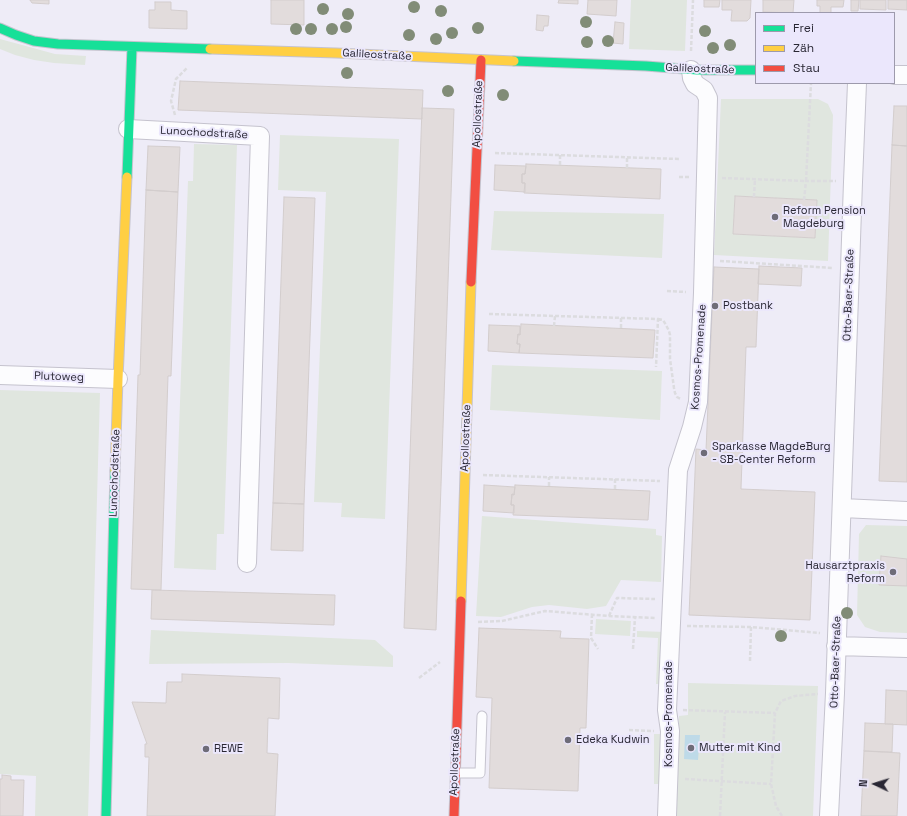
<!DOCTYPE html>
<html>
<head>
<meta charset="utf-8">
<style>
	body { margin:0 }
	#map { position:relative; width:907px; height:816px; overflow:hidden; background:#eeecf7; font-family:"Space Grotesk",sans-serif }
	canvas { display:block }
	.legend { position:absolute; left:755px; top:12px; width:140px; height:72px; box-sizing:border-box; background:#ebe7fc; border:1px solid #9d9aac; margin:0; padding:5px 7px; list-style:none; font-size:12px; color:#292734 }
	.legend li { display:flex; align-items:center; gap:8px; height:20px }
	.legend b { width:20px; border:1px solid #9d9aac }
	.north { position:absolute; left:855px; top:764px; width:40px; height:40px; -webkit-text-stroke:3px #ebe7fc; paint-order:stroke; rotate:274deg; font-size:11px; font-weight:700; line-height:16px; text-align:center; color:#292734 }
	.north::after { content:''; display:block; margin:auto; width:14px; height:18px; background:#292734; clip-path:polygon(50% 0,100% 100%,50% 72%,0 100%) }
</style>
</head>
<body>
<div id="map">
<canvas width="907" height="816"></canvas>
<ul class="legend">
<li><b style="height:5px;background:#16e098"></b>Frei</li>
<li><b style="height:5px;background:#ffcf43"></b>Zäh</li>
<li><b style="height:5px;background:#f24e42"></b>Stau</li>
</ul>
<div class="north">N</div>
</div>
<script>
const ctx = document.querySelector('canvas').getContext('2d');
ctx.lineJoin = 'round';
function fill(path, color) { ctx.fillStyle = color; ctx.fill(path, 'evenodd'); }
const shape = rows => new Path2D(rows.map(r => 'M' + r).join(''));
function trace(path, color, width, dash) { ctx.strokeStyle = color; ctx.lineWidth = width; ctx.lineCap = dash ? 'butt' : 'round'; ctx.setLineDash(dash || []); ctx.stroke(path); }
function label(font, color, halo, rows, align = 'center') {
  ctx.font = font + ' "Space Grotesk",sans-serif'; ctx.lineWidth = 4; ctx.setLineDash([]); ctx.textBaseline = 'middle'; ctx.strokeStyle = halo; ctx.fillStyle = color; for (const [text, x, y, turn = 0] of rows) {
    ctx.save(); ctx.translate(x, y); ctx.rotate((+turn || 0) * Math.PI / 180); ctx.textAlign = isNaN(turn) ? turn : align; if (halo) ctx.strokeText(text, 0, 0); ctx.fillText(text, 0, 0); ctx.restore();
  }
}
fill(shape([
	[631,0,687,0,685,51,629,49],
	[0,39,55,54,86,56,85,65,54,63,34,60,15,55,0,49],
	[721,99,818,99,828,104,833,115,828,261,714,255],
	[735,196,817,200,815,238,733,234],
	[280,135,399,139,385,519,341,517,342,503,314,502,326,192,278,190],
	[194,144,237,145,224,534,217,534,216,570,174,568,188,181,193,181],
	[494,211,664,214,662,258,491,250],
	[492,365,662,371,660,420,490,410],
	[0,390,100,393,88,816,35,816,36,776,0,774],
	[482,516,656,529,656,535,662,536,661,582,621,580,606,606,587,609,549,605,532,607,501,617,476,616],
	[866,525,907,526,907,633,880,632,865,627,857,615,859,534],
	[596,619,631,621,630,636,595,634],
	[151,630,375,640,393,656,393,667,288,663,149,664],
	[637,631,666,632,662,684,656,684,658,638,637,637],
	[688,683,818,686,813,816,675,816,679,716,688,715],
	[654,734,661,734,660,784,654,784]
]), '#e0e6df');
fill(shape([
	[685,735,700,735,698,760,684,759]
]), '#bedae8');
const building = shape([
	[30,0,49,0,49,4,32,3,30,0],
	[271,0,304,0,304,25,271,24,271,0],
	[559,0,578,0,578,4,558,3,559,0],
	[588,0,617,0,616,16,587,14,588,0],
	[704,0,720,0,719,7,704,7,704,0],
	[722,0,751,0,750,18,747,21,731,21,732,10,722,10,722,0],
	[763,0,794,0,793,13,763,12,763,0],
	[817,0,844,0,843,7,831,7,831,13,820,13,820,6,817,6,817,0],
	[851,0,859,0,858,11,851,11,851,0],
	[860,0,886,0,886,10,860,9,860,0],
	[888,0,907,0,907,10,888,9,888,0],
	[155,2,171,2,171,10,187,11,187,29,149,28,149,10,155,10,155,2],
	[537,15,549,16,548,26,544,26,543,31,536,30,537,15],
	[615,22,624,23,623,44,613,43,615,22],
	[180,81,423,90,422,119,178,110,180,81],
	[894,106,907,106,907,146,892,145,894,106],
	[422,108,454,109,436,630,404,628,422,108],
	[892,145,907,146,907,482,879,481,892,145],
	[148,146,180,147,178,192,146,190,148,146],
	[526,164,661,169,660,199,524,193,525,183,522,183,522,174,525,174,526,164],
	[495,165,526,166,525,174,522,174,522,183,525,183,525,192,494,190,495,165],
	[146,190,178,192,171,376,168,376,161,590,131,589,138,375,140,375,146,190],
	[735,196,817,200,815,238,733,234,735,196],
	[284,197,315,198,304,504,273,503,284,197],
	[759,266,802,268,801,286,758,284,759,266],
	[714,267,759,269,756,347,746,347,741,489,815,492,810,620,689,615,696,449,706,450,714,267],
	[521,324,655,330,653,358,519,353,520,344,517,344,518,334,520,335,521,324],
	[489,325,520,326,520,335,518,334,517,344,520,344,519,353,488,351,489,325],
	[484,485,515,487,514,495,512,494,511,505,514,505,514,513,483,511,484,485],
	[515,485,650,491,648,520,513,515,514,505,511,505,512,494,514,495,515,485],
	[273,503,304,504,303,551,271,550,273,503],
	[881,556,907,559,907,586,879,585,881,556],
	[152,590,335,595,334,625,151,619,152,590],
	[479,628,561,631,560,638,589,639,586,728,580,728,578,791,489,788,492,698,476,697,479,628],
	[182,674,280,678,279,719,268,718,267,753,278,754,275,816,147,816,149,757,145,757,145,744,147,744,132,702,166,703,167,682,182,682,182,674],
	[886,690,907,691,907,725,885,724,886,690],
	[865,723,893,724,892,752,864,751,865,723],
	[864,751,900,753,897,816,861,816,864,751],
	[2,775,11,776,11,780,24,780,23,816,0,816,0,779,2,779,2,775]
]);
fill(building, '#e2dcdc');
trace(building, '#d3cdcd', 1);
const lane = shape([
	[455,773,480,773,482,716]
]);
const street = shape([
	[894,75,907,75],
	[128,129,260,136,247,563],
	[0,375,118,379],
	[842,508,907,511],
	[836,646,907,648],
	[667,816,670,731,667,710,678,470,692,427,698,402,703,293,708,98,704,90,695,84,692,78,691,70],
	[829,816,835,693,849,297,853,182,857,83]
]);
const fast = shape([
	[0,28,16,35,34,41,58,44,210,49],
	[514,61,646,66,697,70,756,70],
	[127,177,132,47],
	[106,816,115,471]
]);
const slow = shape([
	[210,49,336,53,514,61],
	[115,471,118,379,127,177],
	[461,601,471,282]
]);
const jam = shape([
	[471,282,481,60],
	[454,816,461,601]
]);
trace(lane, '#c5c3ce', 11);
trace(street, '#c5c3ce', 20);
trace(fast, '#c5c3ce', 11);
trace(slow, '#c5c3ce', 11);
trace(jam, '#c5c3ce', 11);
trace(shape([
	[691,51,693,0],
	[175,115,171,101,176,79,187,68],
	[495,153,679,159],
	[560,165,560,155],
	[627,168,627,157],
	[679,177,689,177],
	[722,178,806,181,811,83],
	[754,197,755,179],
	[804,200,806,181,836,181],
	[720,261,833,268],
	[667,291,686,292],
	[489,314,658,319,656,367],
	[658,319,663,320,666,325,669,331,670,335,670,359,674,388,675,393,677,397,681,399],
	[554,326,555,316],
	[621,328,621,318],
	[483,475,660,481],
	[549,486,549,477],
	[615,489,615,479],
	[592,614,591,638,598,649],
	[609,616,617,598,655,599],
	[478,622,502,621,545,611,609,616,655,618],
	[687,626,751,627,820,633],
	[633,649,635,617],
	[750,661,751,627],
	[419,678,440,662],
	[683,710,775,713],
	[629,730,654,731],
	[685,779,771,784],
	[720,816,725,712],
	[782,816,776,806,771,784,775,713,781,701,795,696,818,694]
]), '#dcdcdf', 2.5, [4, 2]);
trace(lane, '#fcfcfe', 9);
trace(street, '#fcfcfe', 18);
trace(fast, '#16e098', 9);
trace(slow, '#ffcf43', 9);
trace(jam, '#f24e42', 9);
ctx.fillStyle = '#818c77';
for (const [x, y] of [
	[414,7],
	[323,9],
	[441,11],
	[348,14],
	[586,22],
	[346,27],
	[478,28],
	[296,29],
	[311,29],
	[332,29],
	[705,31],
	[452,33],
	[409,35],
	[436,39],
	[608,41],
	[587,42],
	[730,45],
	[713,48],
	[347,73],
	[448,91],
	[503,95],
	[847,613],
	[781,636]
]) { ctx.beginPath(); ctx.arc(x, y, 6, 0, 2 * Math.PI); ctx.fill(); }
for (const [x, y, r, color] of [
	[775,217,4,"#6e6c78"],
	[715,306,4,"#6e6c78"],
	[704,453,4,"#6e6c78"],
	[893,572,4,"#6e6c78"],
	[568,740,4,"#6e6c78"],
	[691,748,4,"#6e6c78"],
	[206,749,4,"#6e6c78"]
]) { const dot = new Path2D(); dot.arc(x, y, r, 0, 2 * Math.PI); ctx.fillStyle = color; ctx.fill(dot); trace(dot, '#ebe7fc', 1.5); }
label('11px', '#292734', '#ebe7fc', [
	["Galileostraße",377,55,3],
	["Galileostraße",700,69,2],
	["Apollostraße",478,114,-88],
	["Lunochodstraße",204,133,3],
	["Otto-Baer-Straße",849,295,-88],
	["Kosmos-Promenade",699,357,-86],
	["Plutoweg",59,377,2],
	["Apollostraße",466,438,-88],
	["Lunochodstraße",115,473,-88],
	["Otto-Baer-Straße",836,662,-88],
	["Kosmos-Promenade",669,714,-90],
	["Apollostraße",455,762,-88]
]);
label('11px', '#292734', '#ebe7fc', [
	["Reform Pension",783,211],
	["Magdeburg",783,224],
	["Postbank",723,306],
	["Sparkasse MagdeBurg",712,447],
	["- SB-Center Reform",712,460],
	["Hausarztpraxis",885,566,"right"],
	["Reform",885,579,"right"],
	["Edeka Kudwin",576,740],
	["Mutter mit Kind",699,748],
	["REWE",214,749]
], 'left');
</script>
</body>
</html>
